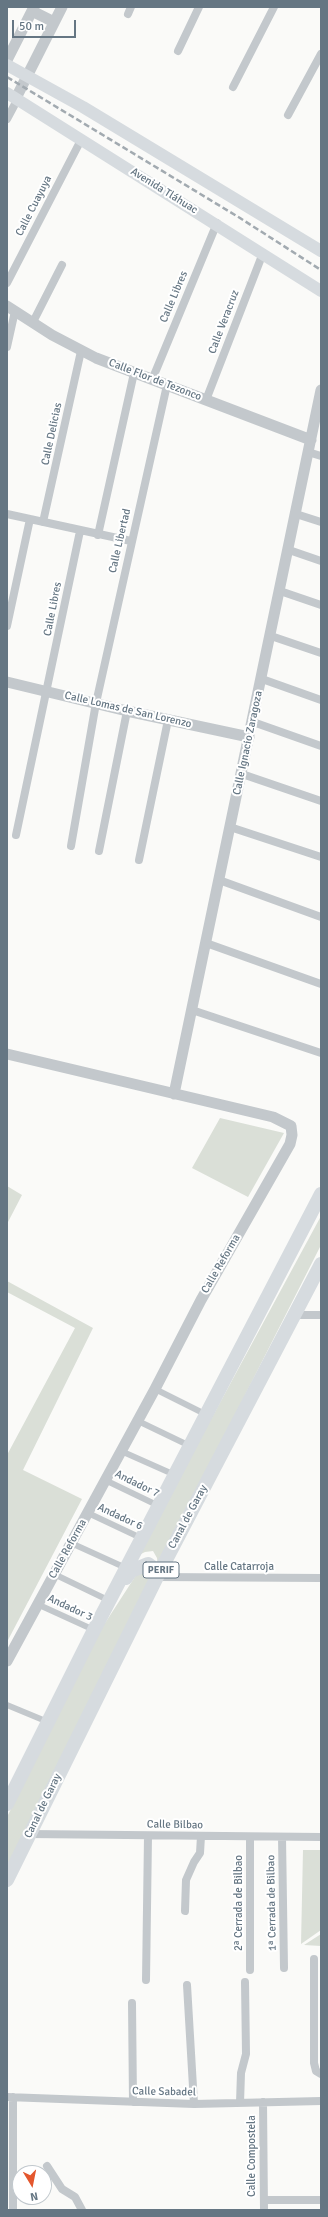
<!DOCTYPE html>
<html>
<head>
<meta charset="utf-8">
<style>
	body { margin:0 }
	#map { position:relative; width:328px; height:2217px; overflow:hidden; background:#fafaf8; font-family:Signika,sans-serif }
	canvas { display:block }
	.frame { position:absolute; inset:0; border:8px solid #657683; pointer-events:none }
	.north { position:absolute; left:12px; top:2165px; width:40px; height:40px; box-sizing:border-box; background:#fff; border:1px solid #c1c8cd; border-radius:50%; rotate:170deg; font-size:11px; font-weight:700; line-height:16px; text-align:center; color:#657683 }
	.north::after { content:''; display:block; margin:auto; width:14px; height:18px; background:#e4572e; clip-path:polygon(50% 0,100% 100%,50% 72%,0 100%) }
	.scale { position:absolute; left:12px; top:20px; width:64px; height:18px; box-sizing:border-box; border:2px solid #657683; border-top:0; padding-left:5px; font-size:12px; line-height:14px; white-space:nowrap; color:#657683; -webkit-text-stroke:3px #fff; paint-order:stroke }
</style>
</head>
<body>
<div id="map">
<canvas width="328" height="2217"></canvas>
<div class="frame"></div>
<div class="north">N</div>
<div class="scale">50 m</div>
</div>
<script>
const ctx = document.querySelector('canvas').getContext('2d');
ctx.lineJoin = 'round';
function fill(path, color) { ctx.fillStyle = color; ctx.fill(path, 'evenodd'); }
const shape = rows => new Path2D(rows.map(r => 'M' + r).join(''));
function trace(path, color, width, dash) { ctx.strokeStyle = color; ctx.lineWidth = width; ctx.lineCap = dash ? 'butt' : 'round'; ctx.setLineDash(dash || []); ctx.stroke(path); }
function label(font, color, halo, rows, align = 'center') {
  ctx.font = font + ' Signika,sans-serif'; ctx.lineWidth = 4; ctx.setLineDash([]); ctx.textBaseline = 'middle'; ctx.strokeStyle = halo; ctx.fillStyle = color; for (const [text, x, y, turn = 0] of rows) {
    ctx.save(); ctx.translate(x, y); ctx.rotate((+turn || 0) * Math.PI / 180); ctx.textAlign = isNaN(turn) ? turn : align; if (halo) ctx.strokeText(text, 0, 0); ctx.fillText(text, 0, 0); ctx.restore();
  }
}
fill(shape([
	[220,1118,284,1133,248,1197,192,1168],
	[7,1186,22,1195,7,1224],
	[321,1216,321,1245,158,1567,157,1558,153,1551,145,1552,137,1556],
	[7,1281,93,1328,23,1470,82,1499,7,1642,7,1455,75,1328,7,1292],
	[140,1569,146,1570,151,1576,7,1867,7,1817,98,1634],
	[303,1850,321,1850,321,1930,301,1944],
	[321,1934,321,1946,304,1945]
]), '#dadfd7');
trace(shape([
	[155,1389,207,1415],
	[138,1421,190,1446],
	[121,1451,175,1475],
	[105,1480,159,1506],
	[88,1513,141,1538],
	[71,1543,126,1568],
	[54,1574,110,1601],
	[37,1604,94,1630],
	[7,1705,48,1722]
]), '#c3c8cc', 6);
trace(shape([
	[128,14,131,7],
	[178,51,199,7],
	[233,87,274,7],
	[288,115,321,54],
	[7,119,15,104,16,98],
	[7,283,81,140],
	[33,322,62,265],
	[7,347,15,311],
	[152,380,217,223],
	[206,400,263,253],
	[308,452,321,456],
	[7,514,131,541],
	[296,514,321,522],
	[43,522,81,351],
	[98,535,134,373],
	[289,550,321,561],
	[280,591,321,605],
	[7,626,30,519],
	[271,636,321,653],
	[262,679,321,700],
	[253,722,321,746],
	[242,774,321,801],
	[230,827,321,857],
	[16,835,80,531],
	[71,846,96,703,167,385],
	[99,851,127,711],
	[139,860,168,720],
	[219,880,321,917],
	[206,943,321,984],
	[192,1010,321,1053],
	[295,1315,321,1315],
	[157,1577,321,1578],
	[29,1834,321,1837],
	[282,1837,284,1968],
	[185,1911,186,1880,194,1862,200,1853,201,1836],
	[314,1959,314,2063,316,2071,321,2074],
	[250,1970,250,1837],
	[146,1980,148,1836],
	[187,1985,194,2104],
	[132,2003,133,2102],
	[7,2097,194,2104,321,2101],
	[263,2102,264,2210],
	[240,2103,241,2073,246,2054,245,1982],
	[47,2166,62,2189,75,2197,82,2210],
	[264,2200,321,2200],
	[13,2210,13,2097]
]), '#c3c8cc', 8);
trace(shape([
	[32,11,54,22],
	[7,60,34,7],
	[16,98,62,7],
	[7,306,52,335,96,358,311,440],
	[7,682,127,711,249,737],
	[7,1054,273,1117,291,1126,292,1135,290,1144,201,1300,155,1389,7,1661],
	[174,1094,321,390]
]), '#c3c8cc', 11);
trace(shape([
	[7,65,83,107,321,251],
	[7,93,321,291]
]), '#d6dbdf', 12);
trace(shape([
	[126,1578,131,1571,148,1564,155,1569,157,1577],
	[7,1804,94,1630,321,1194],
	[7,1880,157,1577,321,1264]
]), '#d6dbdf', 14);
trace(shape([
	[7,77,240,218,321,270]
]), '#a2aab0', 2.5, [6, 3]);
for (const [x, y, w] of [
	[161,1570,36]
]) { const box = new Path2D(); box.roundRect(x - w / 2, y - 8, w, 16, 3); ctx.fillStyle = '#fff'; ctx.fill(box); trace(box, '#657683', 1); }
label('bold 10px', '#657683', null, [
	["PERIF",161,1570]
]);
label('11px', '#657683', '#fff', [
	["Avenida Tláhuac",164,191,32],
	["Calle Cuayuya",34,206,-63],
	["Calle Libres",174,297,-67],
	["Calle Veracruz",224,322,-69],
	["Calle Flor de Tezonco",155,380,21],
	["Calle Delicias",52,434,-78],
	["Calle Libertad",120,541,-77],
	["Calle Libres",53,609,-79],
	["Calle Lomas de San Lorenzo",128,710,13],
	["Calle Ignacio Zaragoza",248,743,-78],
	["Calle Reforma",221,1264,-60],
	["Andador 7",137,1484,26],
	["Andador 6",120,1517,25],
	["Canal de Garay",188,1517,-62],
	["Calle Reforma",68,1549,-61],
	["Calle Catarroja",239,1567],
	["Andador 3",70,1608,25],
	["Canal de Garay",43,1806,-64],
	["Calle Bilbao",175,1825,1],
	["2ª Cerrada de Bilbao",239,1903,-90],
	["1ª Cerrada de Bilbao",272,1903,-91],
	["Calle Sabadel",164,2092,1],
	["Calle Compostela",252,2156,-90]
]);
</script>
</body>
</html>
